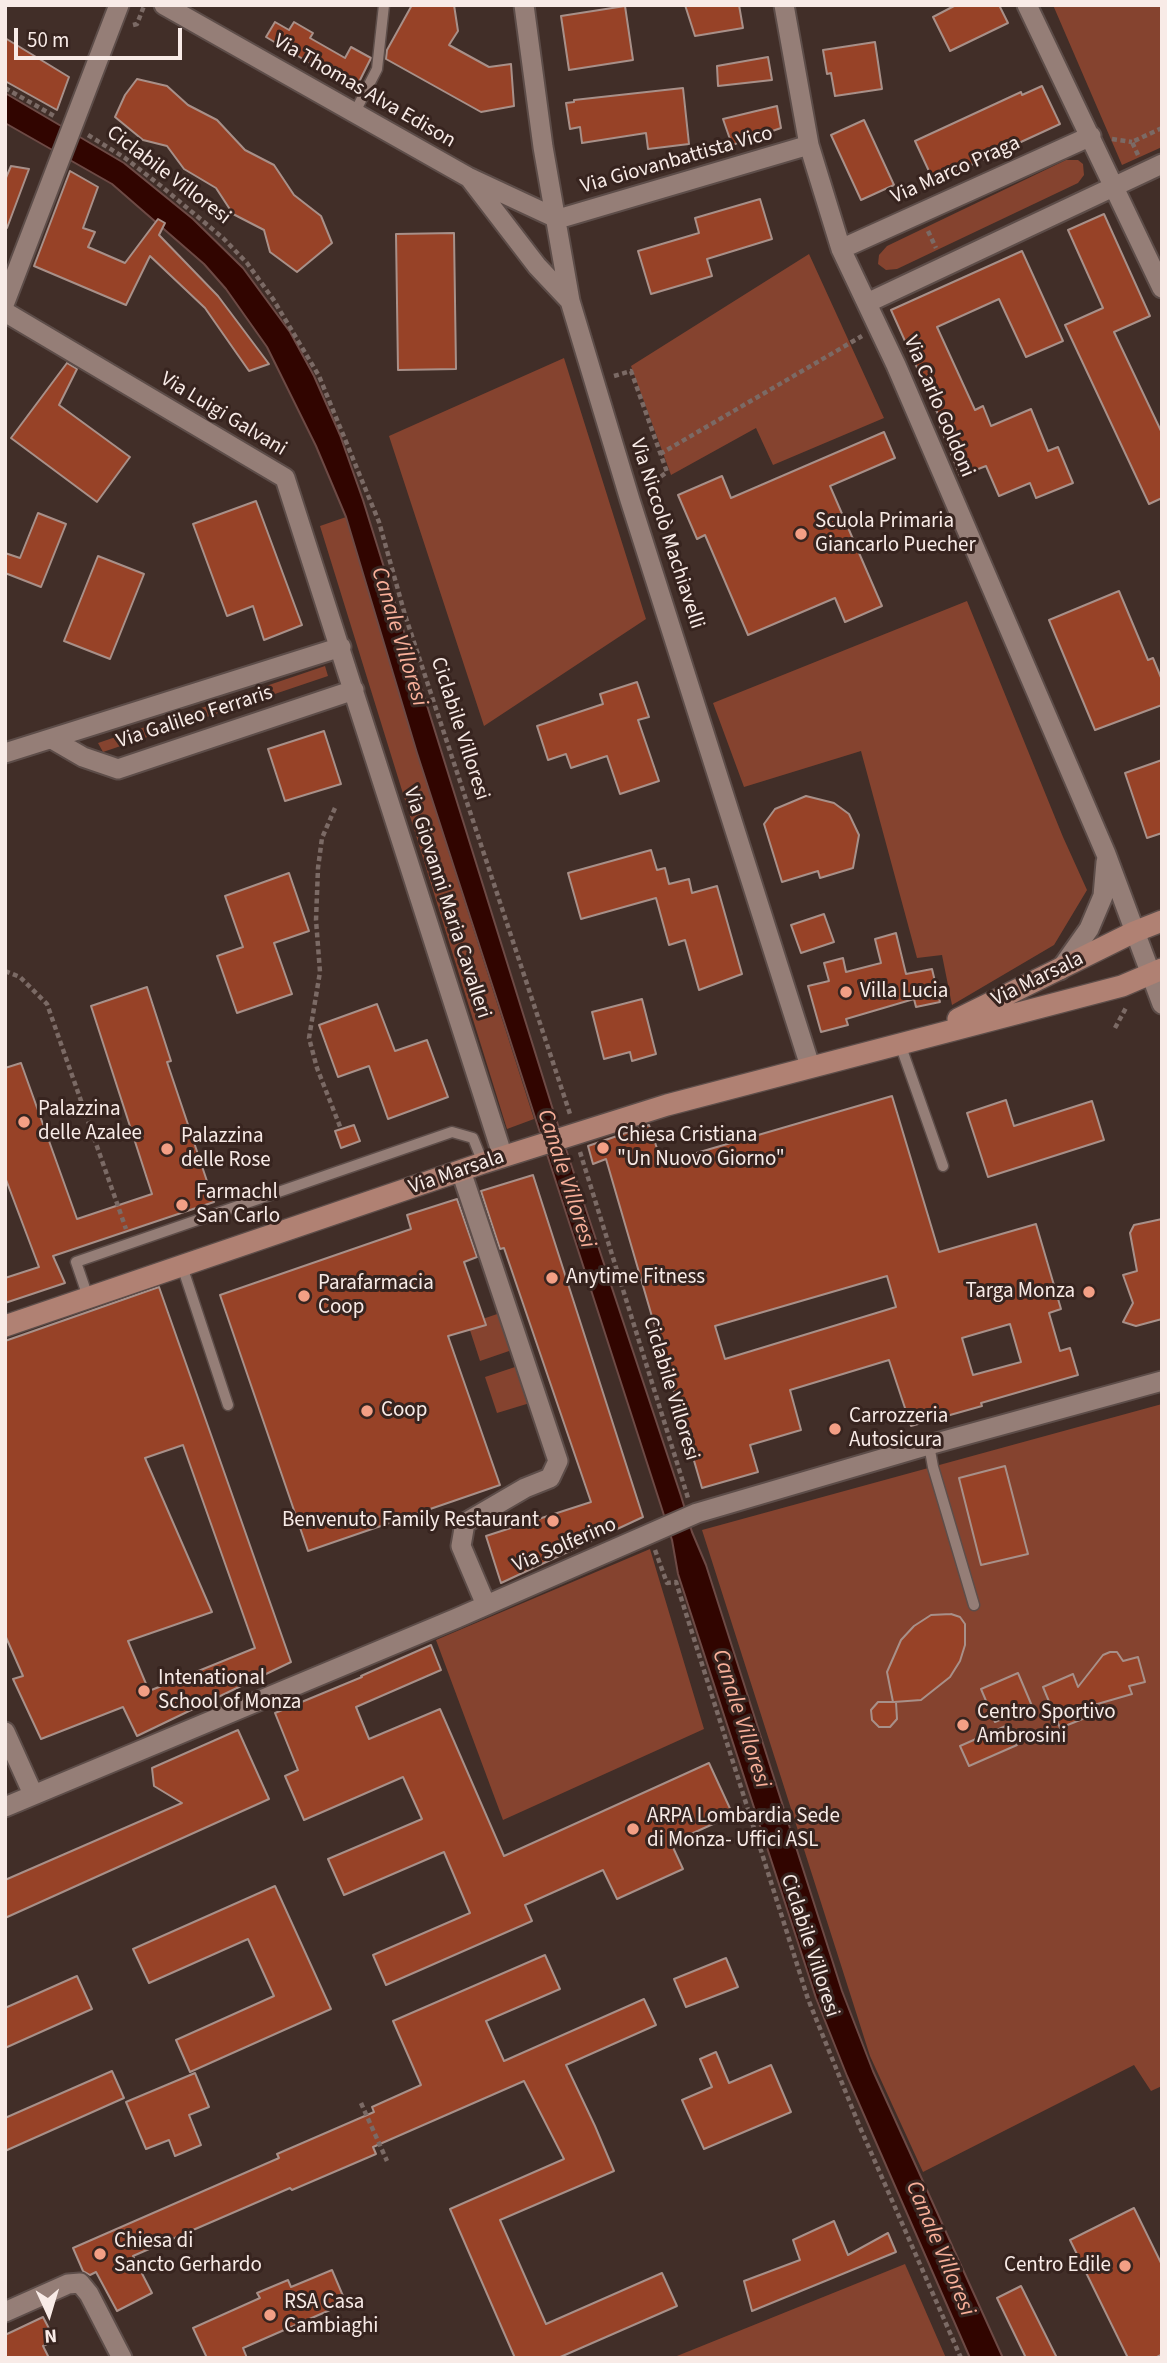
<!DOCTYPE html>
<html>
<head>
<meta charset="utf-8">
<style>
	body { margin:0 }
	#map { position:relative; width:1167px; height:2363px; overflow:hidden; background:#412e28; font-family:"Source Sans 3",sans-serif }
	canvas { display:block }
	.frame { position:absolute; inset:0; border:7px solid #f8ebe7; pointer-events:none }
	.north { position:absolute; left:14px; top:2279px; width:70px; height:70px; -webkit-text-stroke:5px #37241f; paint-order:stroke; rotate:176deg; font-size:19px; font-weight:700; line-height:28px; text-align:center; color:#f8ebe7 }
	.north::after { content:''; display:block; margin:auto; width:24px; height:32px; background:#f8ebe7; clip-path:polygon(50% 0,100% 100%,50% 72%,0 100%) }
	.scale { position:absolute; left:14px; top:28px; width:168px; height:32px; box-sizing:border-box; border:4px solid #f8ebe7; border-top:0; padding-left:9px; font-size:21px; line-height:24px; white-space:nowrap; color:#f8ebe7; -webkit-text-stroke:5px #37241f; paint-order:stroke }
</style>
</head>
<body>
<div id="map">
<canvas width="1167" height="2363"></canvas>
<div class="frame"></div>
<div class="north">N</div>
<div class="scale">50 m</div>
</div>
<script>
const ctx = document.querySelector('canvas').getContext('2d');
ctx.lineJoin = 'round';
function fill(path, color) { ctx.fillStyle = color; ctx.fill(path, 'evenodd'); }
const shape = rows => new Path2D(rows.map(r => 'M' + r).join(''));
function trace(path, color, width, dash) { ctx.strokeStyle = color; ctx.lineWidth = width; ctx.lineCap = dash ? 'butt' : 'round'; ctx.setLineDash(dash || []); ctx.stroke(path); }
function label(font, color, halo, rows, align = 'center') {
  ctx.font = font + ' "Source Sans 3",sans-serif'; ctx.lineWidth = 6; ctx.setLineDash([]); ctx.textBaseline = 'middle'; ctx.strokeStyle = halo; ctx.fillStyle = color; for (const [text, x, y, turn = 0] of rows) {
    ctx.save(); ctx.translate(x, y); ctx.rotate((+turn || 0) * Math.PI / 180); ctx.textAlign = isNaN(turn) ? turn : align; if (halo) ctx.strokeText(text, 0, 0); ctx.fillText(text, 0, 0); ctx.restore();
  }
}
fill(shape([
	[1053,5,1162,5,1162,147,1122,165],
	[1066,160,1078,160,1083,164,1084,175,1078,183,897,269,886,270,878,264,879,255,887,246],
	[809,254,884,418,773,465,756,428,671,475,631,366],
	[564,358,646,619,484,726,389,436],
	[346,517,417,753,534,1119,507,1129,320,526],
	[967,601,1063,837,1087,890,1054,945,952,1005,942,955,917,958,861,751,744,787,713,703],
	[325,666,328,676,103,752,98,743],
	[500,1313,512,1350,480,1361,468,1324],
	[518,1366,530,1403,497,1413,485,1377],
	[1162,1404,1162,2086,1151,2091,1134,2065,923,2172,870,2056,702,1530],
	[650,1549,704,1729,503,1820,436,1640],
	[905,2264,946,2358,672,2358]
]), '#85432f');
const water = shape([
	[5,93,124,163,193,219,243,268,290,332,314,376,340,435,363,500,554,1113,681,1496,692,1532,706,1565,842,1991,873,2071,1003,2358,970,2358,847,2076,816,1998,678,1574,672,1540,417,753,346,517,316,446,267,347,226,289,204,264,112,184,5,123,5,93]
]);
fill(water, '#310500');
trace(water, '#6d4a45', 2);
const building = shape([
	[412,5,454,5,458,31,449,45,489,67,511,64,514,106,481,112,386,59,387,50,412,5],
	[685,5,739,5,743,28,695,36,685,5],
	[956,5,999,5,1008,23,950,51,933,17,956,5],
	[625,6,633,60,569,70,561,16,625,6],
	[275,22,289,30,294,22,313,33,310,38,345,58,351,47,371,58,355,90,266,37,275,22],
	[5,38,69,77,57,110,5,81,5,38],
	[875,42,882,89,835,96,831,73,827,74,823,50,875,42],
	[768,57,772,80,718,86,717,66,768,57],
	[137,79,167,86,188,105,217,120,245,150,274,165,294,195,321,216,332,243,297,272,270,252,264,230,233,214,216,188,184,169,167,146,143,140,115,117,125,95,137,79],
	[1042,86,1060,124,934,182,915,141,1021,92,1022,95,1042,86],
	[683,88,689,144,648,149,646,133,582,143,580,127,570,129,566,103,574,102,574,100,683,88],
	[777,106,781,128,732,145,723,119,777,106],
	[864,120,894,185,861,200,831,135,864,120],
	[11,166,29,169,7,228,5,228,5,180,11,166],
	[70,171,98,187,83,228,95,232,88,247,125,263,158,219,165,223,159,235,218,296,269,364,249,371,205,308,150,256,126,305,34,266,70,171],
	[760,199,772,239,707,259,712,276,651,294,638,251,699,233,695,218,760,199],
	[1104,214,1150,316,1114,332,1162,433,1162,498,1149,504,1065,325,1103,308,1068,230,1104,214],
	[454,233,456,369,398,370,396,234,454,233],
	[1022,251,1063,341,1026,357,999,299,937,327,975,410,983,406,991,426,1031,409,1048,451,1058,447,1073,483,1036,498,1030,483,999,496,986,466,960,476,939,424,942,423,891,310,1022,251],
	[67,363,77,369,59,405,130,457,97,502,11,438,67,363],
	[884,432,895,458,830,486,882,606,845,622,835,598,748,635,705,535,697,539,678,495,722,476,731,498,884,432],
	[256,501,302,625,264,640,253,606,227,616,193,524,256,501],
	[38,513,66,524,41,587,5,573,5,553,20,558,38,513],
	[98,556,144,574,110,659,64,641,98,556],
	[1119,591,1148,660,1153,658,1162,680,1162,705,1095,730,1049,620,1119,591],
	[637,682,649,717,638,720,659,781,620,794,607,756,571,768,566,754,548,760,537,726,603,704,600,694,637,682],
	[324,731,341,784,285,801,268,749,324,731],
	[1162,760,1162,833,1147,838,1125,773,1162,760],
	[806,796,834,803,849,814,859,835,853,868,820,878,818,871,782,882,764,824,775,809,806,796],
	[651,850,657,870,665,868,669,884,689,879,692,893,717,886,742,974,699,990,685,940,669,945,656,898,581,919,568,873,651,850],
	[289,873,309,931,274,943,292,994,237,1013,217,956,243,947,225,896,289,873],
	[824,914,834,942,801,953,791,925,824,914],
	[896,933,906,974,932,969,940,1002,916,1007,914,999,846,1019,848,1025,821,1032,808,986,829,981,824,963,843,958,846,972,881,963,875,939,896,933],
	[147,987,171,1061,167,1062,214,1202,53,1256,65,1283,5,1303,5,1278,39,1267,5,1177,5,1068,21,1063,77,1219,152,1194,91,1006,147,987],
	[642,999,656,1054,632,1061,630,1052,604,1059,592,1012,642,999],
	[377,1004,395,1051,427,1040,448,1097,388,1119,369,1066,338,1077,319,1025,377,1004],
	[892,1096,939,1252,1036,1224,1061,1309,1049,1313,1060,1351,1070,1348,1078,1375,981,1403,982,1406,911,1426,889,1360,790,1390,801,1430,750,1445,758,1472,702,1488,606,1159,593,1164,588,1146,649,1125,662,1163,892,1096],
	[887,1276,896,1307,725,1359,715,1326,887,1276],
	[1010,1324,1021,1362,973,1375,962,1338,1010,1324],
	[1006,1100,1014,1126,1092,1101,1104,1140,988,1177,967,1113,1006,1100],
	[354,1125,360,1141,341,1148,335,1131,354,1125],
	[533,1175,643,1517,501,1583,486,1536,591,1502,504,1248,500,1249,481,1191,533,1175],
	[457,1199,477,1257,464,1262,486,1325,448,1336,500,1485,308,1551,220,1295,411,1229,407,1215,457,1199],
	[1162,1219,1162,1319,1136,1326,1123,1322,1133,1303,1123,1275,1137,1271,1130,1233,1134,1225,1162,1219],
	[159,1287,291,1662,137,1736,123,1707,41,1739,13,1679,23,1676,5,1635,5,1341,159,1287],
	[183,1445,255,1648,149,1691,128,1641,212,1612,145,1458,183,1445],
	[1005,1466,1028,1554,981,1565,959,1478,1005,1466],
	[951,1614,960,1617,965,1624,965,1645,960,1661,950,1677,921,1700,894,1702,896,1702,897,1719,890,1727,879,1727,872,1720,871,1710,878,1702,893,1702,887,1672,901,1640,914,1626,931,1615,951,1614],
	[431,1645,441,1670,356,1707,369,1739,440,1709,504,1856,709,1763,733,1815,671,1843,683,1869,617,1899,603,1870,525,1905,532,1921,386,1985,373,1955,470,1913,444,1852,344,1895,328,1859,422,1819,403,1777,304,1820,285,1776,298,1770,275,1713,362,1677,361,1676,431,1645],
	[1110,1652,1117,1652,1123,1661,1138,1657,1145,1682,1129,1686,1132,1694,1087,1707,1090,1716,1060,1728,1043,1687,1073,1674,1078,1687,1103,1655,1110,1652],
	[1018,1673,1032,1706,995,1722,981,1689,1018,1673],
	[1008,1725,1017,1745,969,1766,960,1746,1008,1725],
	[238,1730,269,1799,5,1918,5,1880,182,1803,154,1786,152,1768,238,1730],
	[275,1886,331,2009,190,2072,176,2040,274,1996,248,1939,149,1983,133,1949,275,1886],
	[545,1955,560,1989,486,2021,504,2061,644,1999,656,2025,566,2065,595,2126,614,2171,500,2220,546,2324,662,2273,677,2306,558,2358,515,2358,450,2209,564,2159,524,2081,373,2147,376,2154,292,2190,290,2188,133,2256,152,2293,117,2311,96,2272,90,2275,83,2271,73,2248,279,2158,277,2154,374,2112,372,2107,421,2085,393,2021,545,1955],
	[726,1958,738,1987,686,2007,674,1979,726,1958],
	[77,1976,92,2009,5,2048,5,2008,77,1976],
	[716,2052,729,2083,771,2065,791,2112,704,2149,682,2100,712,2087,700,2059,716,2052],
	[112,2071,124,2098,5,2151,5,2118,112,2071],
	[195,2073,209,2107,189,2115,201,2145,175,2156,169,2140,146,2149,126,2102,195,2073],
	[1134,2208,1162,2265,1162,2354,1155,2358,1128,2358,1070,2240,1134,2208],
	[834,2221,848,2255,888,2233,896,2252,752,2311,744,2281,800,2260,793,2240,834,2221],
	[332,2270,346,2303,243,2348,247,2358,207,2358,193,2328,260,2298,257,2293,288,2280,291,2287,332,2270],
	[1021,2286,1057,2358,1026,2358,997,2298,1021,2286],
	[43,2317,55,2340,43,2346,49,2358,5,2358,5,2335,43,2317]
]);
fill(building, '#974227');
trace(building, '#a89089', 2);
const lane = shape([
	[355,112,377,69,384,5],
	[900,1044,943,1166],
	[182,1266,228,1405],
	[88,1297,76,1262,452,1132,473,1138,483,1163],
	[929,1445,933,1467,974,1605]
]);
const street = shape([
	[164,5,468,177,558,219,809,145],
	[524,5,543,147,570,301,630,500,810,1066],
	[784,5,809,145,841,249,896,365,1106,854,1162,1004],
	[1027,5,1162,288],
	[471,180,537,266,570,301],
	[841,249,1091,136],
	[5,302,119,5],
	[867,303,1162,164],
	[5,312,285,478,503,1157],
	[52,739,83,757,118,769,354,690],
	[5,753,341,647],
	[1060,970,1089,929,1103,896,1106,862],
	[461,1171,558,1461,550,1478,525,1488,465,1523,461,1546,486,1605],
	[5,1732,33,1794],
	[5,1807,457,1618,697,1513,929,1445,1162,1381],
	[5,2312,68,2284,80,2283,89,2294,122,2358]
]);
const secondary = shape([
	[958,1019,1134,932,1162,921],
	[5,1326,483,1163,667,1105,1122,986,1162,969]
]);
trace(lane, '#5d4d49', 13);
trace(street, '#5d4d49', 23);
trace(secondary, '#5d4d49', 24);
trace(shape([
	[133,25,137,24,144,6],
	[5,88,56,117],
	[88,135,125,158,161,186,223,238,247,263,273,299,319,376,379,522,405,615,570,1114],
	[1112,139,1132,142],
	[1138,155,1132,142,1162,128],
	[928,231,936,248],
	[614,376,631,371,667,472,648,486],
	[660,454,862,336],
	[335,808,322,838,318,868,316,920,320,972,309,1038,317,1068,341,1129],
	[5,971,20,977,47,1004,126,1229],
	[1115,1028,1127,1006],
	[580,1152,688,1498],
	[655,1550,667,1583,676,1582,808,1999,859,2125,961,2358],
	[361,2103,387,2161]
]), '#7b6a65', 4.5, [5, 3.5]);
trace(lane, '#957e77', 10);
trace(street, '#957e77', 19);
trace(secondary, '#b08173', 21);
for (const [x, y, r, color] of [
	[801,534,7,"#f39f85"],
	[846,992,7,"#f39f85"],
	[24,1122,7,"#f39f85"],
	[603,1148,7,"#f39f85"],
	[167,1149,7,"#f39f85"],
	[182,1205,7,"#f39f85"],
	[552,1278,7,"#f39f85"],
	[1089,1292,7,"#f39f85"],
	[304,1296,7,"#f39f85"],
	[367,1411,7,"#f39f85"],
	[835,1429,7,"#f39f85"],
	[553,1521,7,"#f39f85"],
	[144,1691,7,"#f39f85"],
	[963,1725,7,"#f39f85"],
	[633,1829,7,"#f39f85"],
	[100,2254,7,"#f39f85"],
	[1125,2266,7,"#f39f85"],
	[270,2315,7,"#f39f85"]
]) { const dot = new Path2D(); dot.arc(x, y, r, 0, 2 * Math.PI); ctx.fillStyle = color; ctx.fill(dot); trace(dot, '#37241f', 2.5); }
label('21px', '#f8ebe7', '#37241f', [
	["Via Thomas Alva Edison",364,92,30],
	["Via Giovanbattista Vico",677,161,-16],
	["Via Marco Praga",956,171,-24],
	["Ciclabile Villoresi",168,176,37],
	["Via Carlo Goldoni",938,407,67],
	["Via Luigi Galvani",223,415,31],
	["Via Niccolò Machiavelli",666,534,72],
	["Via Galileo Ferraris",195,718,-18],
	["Ciclabile Villoresi",459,729,72],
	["Via Giovanni Maria Cavalleri",446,903,72],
	["Via Marsala",1038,980,-26],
	["Via Marsala",457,1173,-19],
	["Ciclabile Villoresi",670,1389,73],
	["Via Solferino",565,1546,-23],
	["Ciclabile Villoresi",809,1946,72]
]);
label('21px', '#f8ebe7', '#37241f', [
	["Scuola Primaria",815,522],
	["Giancarlo Puecher",815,546],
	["Villa Lucia",860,992],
	["Palazzina",38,1110],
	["delle Azalee",38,1134],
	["Chiesa Cristiana",617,1136],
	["\"Un Nuovo Giorno\"",617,1160],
	["Palazzina",181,1137],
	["delle Rose",181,1161],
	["Farmachl",196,1193],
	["San Carlo",196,1217],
	["Anytime Fitness",566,1278],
	["Parafarmacia",318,1284],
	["Coop",318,1308],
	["Targa Monza",1075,1292,"right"],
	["Coop",381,1411],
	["Carrozzeria",849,1417],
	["Autosicura",849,1441],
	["Benvenuto Family Restaurant",539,1521,"right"],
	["Intenational",158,1679],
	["School of Monza",158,1703],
	["Centro Sportivo",977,1713],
	["Ambrosini",977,1737],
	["ARPA Lombardia Sede",647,1817],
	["di Monza- Uffici ASL",647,1841],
	["Chiesa di",114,2242],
	["Sancto Gerhardo",114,2266],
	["Centro Edile",1111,2266,"right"],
	["RSA Casa",284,2303],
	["Cambiaghi",284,2327]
], 'left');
label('italic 23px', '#f9b09a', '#37241f', [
	["Canale Villoresi",398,637,73],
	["Canale Villoresi",565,1179,72],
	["Canale Villoresi",740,1719,72],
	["Canale Villoresi",939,2249,67]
]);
</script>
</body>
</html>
